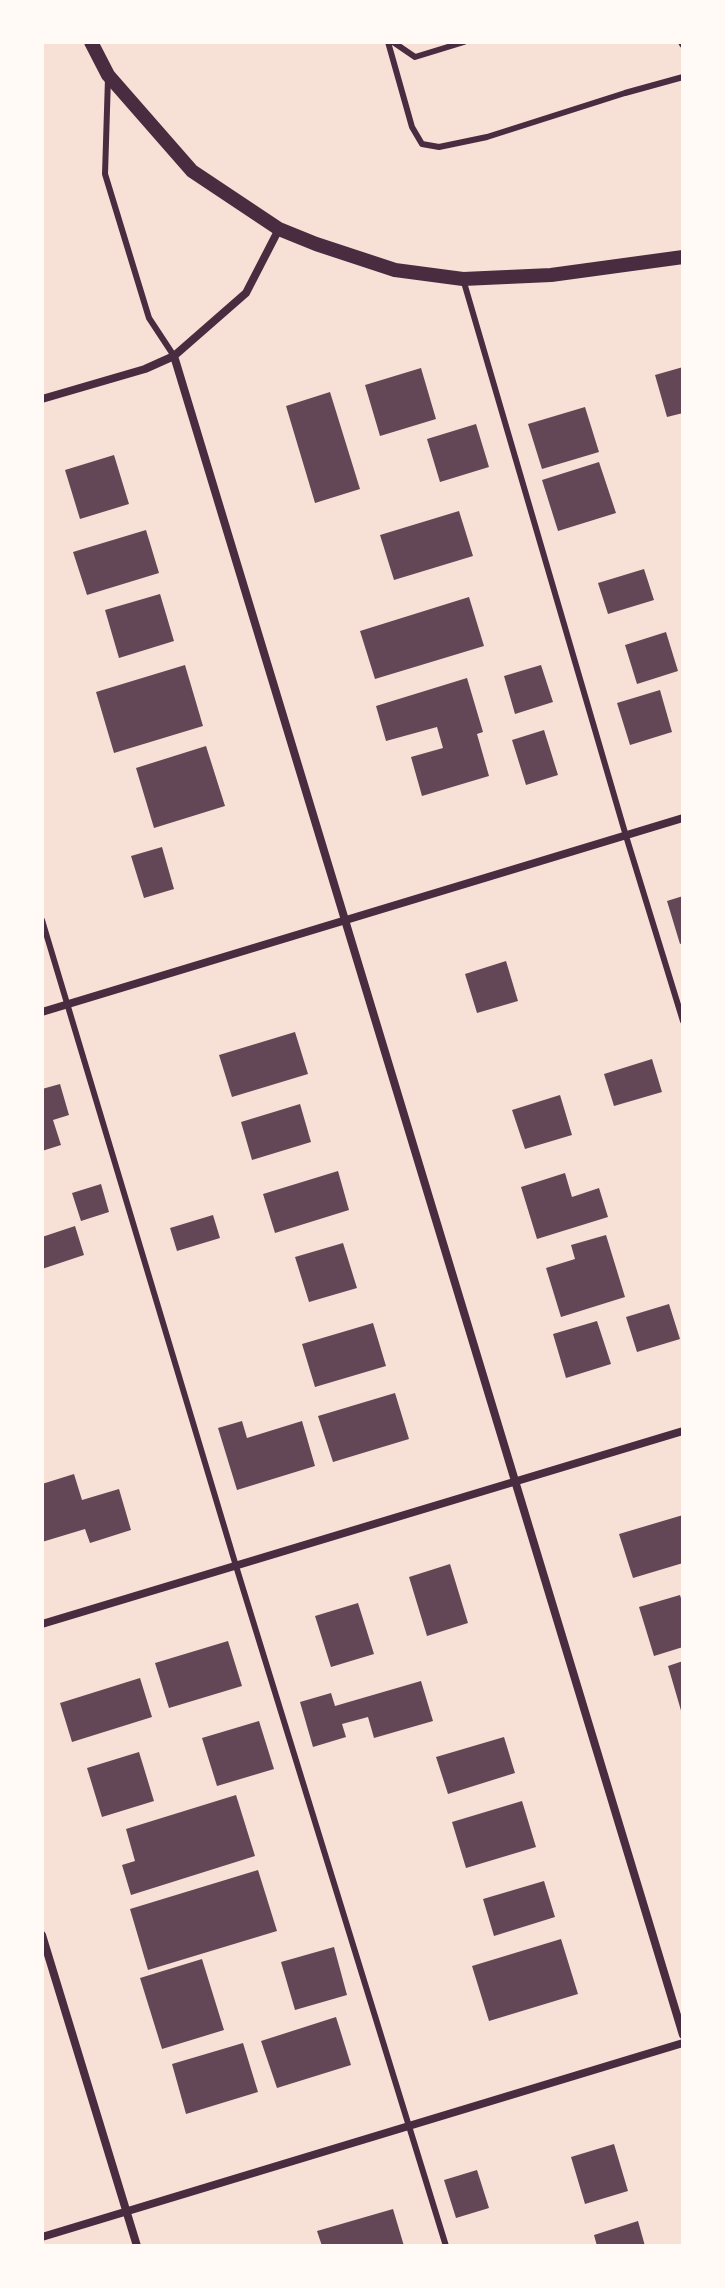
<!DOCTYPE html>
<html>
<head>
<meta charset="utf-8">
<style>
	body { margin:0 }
	#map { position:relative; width:725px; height:2288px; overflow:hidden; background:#f7e1d7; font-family:Manrope,sans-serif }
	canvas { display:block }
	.frame { position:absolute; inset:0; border:44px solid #fffaf5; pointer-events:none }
</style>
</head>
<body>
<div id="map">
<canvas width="725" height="2288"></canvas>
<div class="frame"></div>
</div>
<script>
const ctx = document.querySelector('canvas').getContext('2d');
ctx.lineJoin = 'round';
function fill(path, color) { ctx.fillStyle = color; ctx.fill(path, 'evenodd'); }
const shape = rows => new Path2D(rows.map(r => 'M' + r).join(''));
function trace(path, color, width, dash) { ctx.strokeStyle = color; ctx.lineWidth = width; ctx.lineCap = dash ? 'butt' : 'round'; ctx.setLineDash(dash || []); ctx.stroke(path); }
fill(shape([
	[683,367,683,413,667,417,655,375],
	[421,368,436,419,380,436,365,385],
	[330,392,360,489,315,503,286,406],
	[585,407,599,452,542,469,528,424],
	[476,424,489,467,440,482,427,439],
	[114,455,129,504,80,519,65,470],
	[599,462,616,513,558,531,542,480],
	[459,511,473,556,394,580,380,535],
	[146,530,159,573,87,595,73,552],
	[644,569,654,600,608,614,598,583],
	[160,594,174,641,119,658,105,610],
	[469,597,484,646,375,679,360,631],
	[666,632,678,671,637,684,625,645],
	[185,665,203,726,114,753,96,692],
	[541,665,553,702,515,714,504,676],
	[467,678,483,732,477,734,489,776,422,796,411,757,443,748,437,727,386,741,376,706],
	[660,690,672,732,630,745,617,703],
	[544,730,558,775,526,785,512,740],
	[206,746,225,806,154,828,136,768],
	[162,847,174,889,144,898,131,856],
	[683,896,683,943,680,944,667,901],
	[506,961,518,1001,477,1013,465,974],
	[295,1032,308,1074,232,1097,219,1055],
	[652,1059,662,1092,614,1106,604,1074],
	[60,1084,69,1115,53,1120,61,1145,42,1151,42,1089],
	[560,1095,572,1135,525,1149,512,1110],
	[300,1104,311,1142,252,1160,241,1122],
	[338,1171,349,1210,275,1233,263,1194],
	[565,1173,572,1197,599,1188,608,1217,537,1239,521,1187],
	[101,1184,109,1212,81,1221,72,1193],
	[213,1215,220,1238,177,1251,170,1228],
	[75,1226,84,1255,42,1269,42,1237],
	[606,1235,625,1297,561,1317,546,1268,575,1259,571,1245],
	[343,1243,357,1288,309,1302,295,1257],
	[669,1304,680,1339,637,1352,626,1317],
	[597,1321,611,1364,566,1378,553,1334],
	[373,1323,386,1366,315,1387,302,1344],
	[395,1393,409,1439,333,1462,318,1416],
	[242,1421,247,1438,302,1421,315,1466,237,1490,218,1428],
	[74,1474,82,1500,119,1489,131,1530,90,1543,85,1529,42,1542,42,1484],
	[683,1515,683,1563,633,1578,619,1534],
	[450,1564,468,1623,427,1636,409,1577],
	[680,1595,683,1605,683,1647,654,1656,639,1607],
	[358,1603,374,1654,331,1667,315,1616],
	[228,1641,242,1686,169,1708,155,1663],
	[683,1661,683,1714,682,1714,668,1666],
	[140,1678,152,1717,72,1742,60,1703],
	[421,1681,433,1721,374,1738,368,1717,342,1724,346,1737,313,1747,300,1702,331,1693,335,1706],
	[259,1721,274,1769,217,1786,202,1738],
	[504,1737,515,1773,448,1794,436,1757],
	[139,1752,154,1801,102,1817,87,1768],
	[236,1795,255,1856,131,1895,122,1865,135,1861,126,1829],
	[522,1801,536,1847,466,1868,452,1822],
	[258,1870,277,1931,148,1970,130,1909],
	[544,1881,555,1917,494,1936,483,1899],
	[561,1939,578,1994,489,2021,472,1966],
	[334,1947,347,1995,295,2010,281,1962],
	[202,1959,224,2030,162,2049,140,1978],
	[336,2017,351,2065,277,2088,261,2041],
	[243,2043,258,2092,186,2114,172,2064],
	[614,2144,628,2191,585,2204,571,2157],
	[477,2170,489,2208,456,2218,444,2180],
	[393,2209,404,2246,322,2246,317,2231],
	[638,2221,645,2246,597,2246,594,2235]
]), '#644757');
trace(shape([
	[388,42,412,127,422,144,439,147,487,137,625,93,683,77],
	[393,42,415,57,464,42],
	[108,78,105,174,149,318,174,356],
	[463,279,626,836,683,1021],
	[42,920,236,1566,446,2246]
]), '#4a2c40', 6);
trace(shape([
	[682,42,683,44],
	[174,356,683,2035],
	[42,399,145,369,174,356,246,293,279,229],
	[42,1012,683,818],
	[42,1624,683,1431],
	[42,1935,137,2246],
	[42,2237,683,2043]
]), '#4a2c40', 8);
trace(shape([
	[91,42,108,75,192,171,279,229,316,244,395,270,463,279,551,275,683,257]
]), '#4a2c40', 14);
</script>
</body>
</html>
